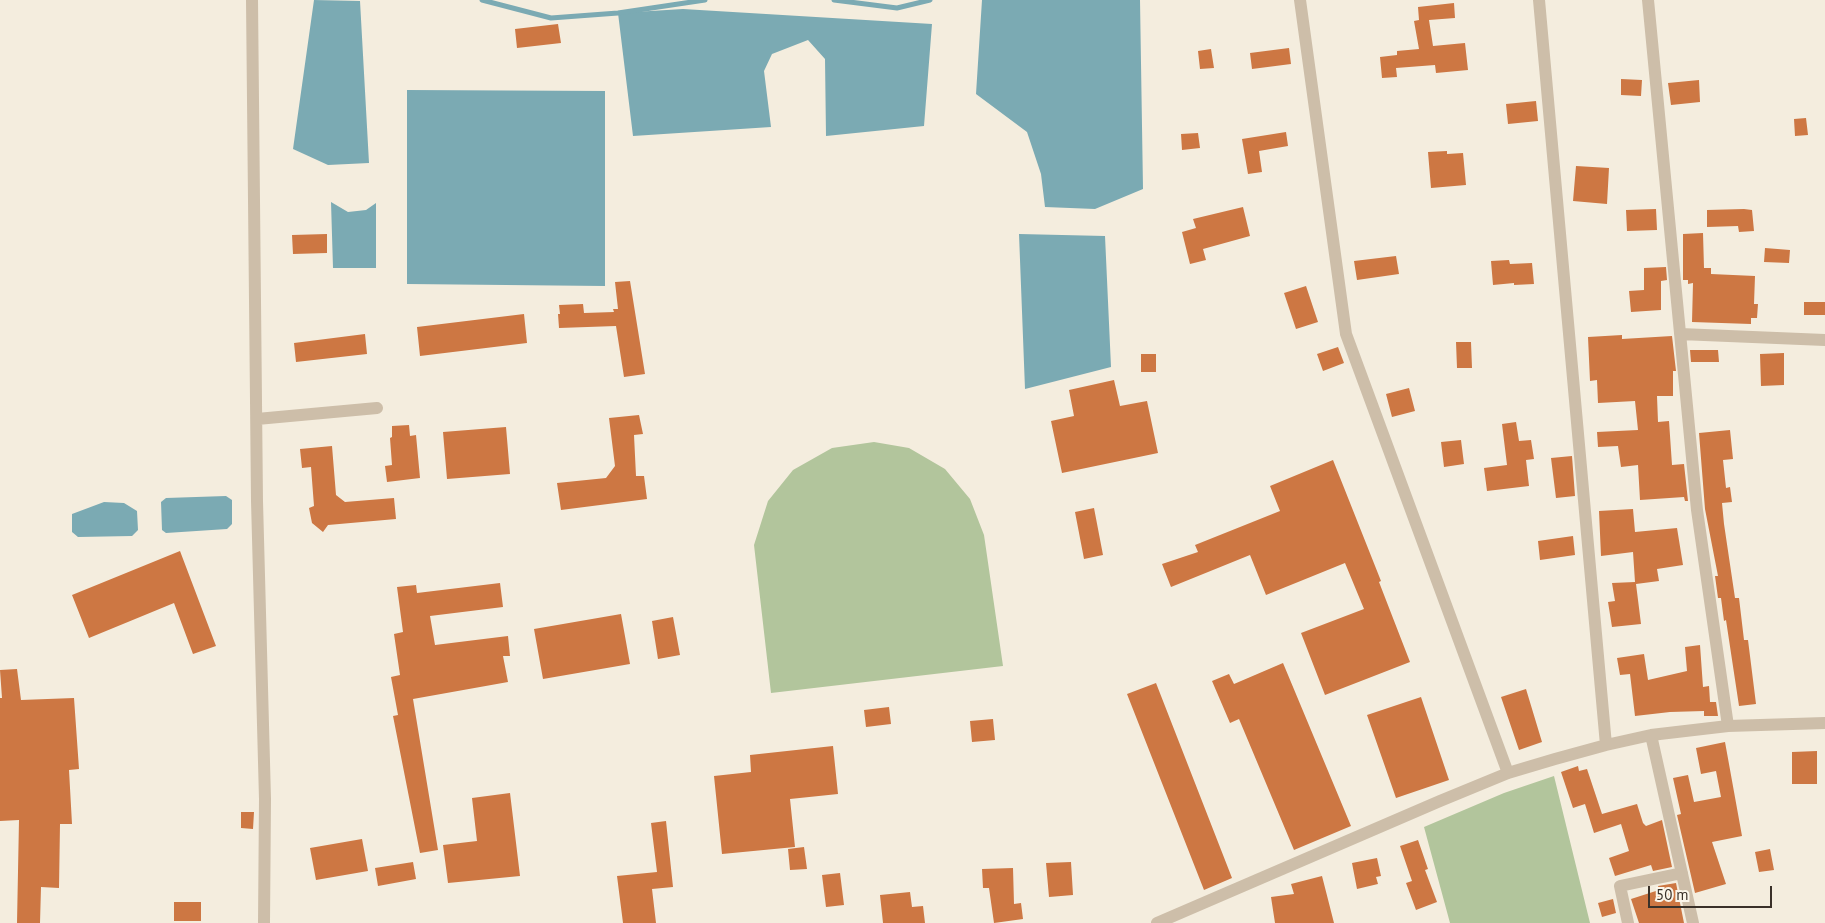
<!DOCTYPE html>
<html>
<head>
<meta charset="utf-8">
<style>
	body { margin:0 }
	#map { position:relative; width:1825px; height:923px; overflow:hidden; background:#f4edde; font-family:"PT Sans",sans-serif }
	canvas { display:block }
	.scale { position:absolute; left:1648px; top:886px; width:124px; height:22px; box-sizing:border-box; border:2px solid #3a3129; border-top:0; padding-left:6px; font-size:15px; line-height:18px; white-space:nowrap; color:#3a3129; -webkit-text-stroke:4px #fbf6eb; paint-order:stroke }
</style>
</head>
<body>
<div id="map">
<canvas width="1825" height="923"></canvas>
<div class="scale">50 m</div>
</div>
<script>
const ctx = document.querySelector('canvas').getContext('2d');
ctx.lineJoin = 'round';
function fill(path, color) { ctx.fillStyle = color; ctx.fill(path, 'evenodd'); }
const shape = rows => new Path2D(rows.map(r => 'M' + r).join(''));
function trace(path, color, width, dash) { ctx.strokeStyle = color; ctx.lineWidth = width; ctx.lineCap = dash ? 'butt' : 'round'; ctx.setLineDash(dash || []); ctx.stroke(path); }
fill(shape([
	[874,442,909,448,945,469,970,499,984,535,1003,666,771,693,754,545,768,501,793,470,832,448],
	[1554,776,1590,923,1450,923,1424,827,1504,793]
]), '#b2c59c');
fill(shape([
	[314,0,360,1,369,163,328,165,293,149],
	[982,0,1140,0,1143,189,1095,209,1045,207,1041,174,1027,132,976,94],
	[683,9,932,24,924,126,826,136,825,59,808,40,772,54,764,71,771,127,633,136,618,13],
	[407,90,605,91,605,286,407,284],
	[331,202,348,212,366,210,376,203,376,268,333,268],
	[1019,234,1105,236,1111,367,1025,389],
	[226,496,232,500,232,524,227,529,166,533,162,530,161,502,166,498],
	[104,502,124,503,137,511,138,530,132,536,78,537,72,532,72,514]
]), '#7baab3');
trace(shape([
	[482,0,551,18,618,13,705,0],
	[834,0,897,8,930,0]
]), '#7baab3', 5);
fill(shape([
	[1454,3,1455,18,1429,20,1433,46,1465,43,1468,70,1436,73,1435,65,1396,68,1397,77,1382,78,1380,57,1397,55,1397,51,1419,49,1414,21,1419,20,1418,7],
	[558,24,561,43,517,48,515,29],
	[1289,48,1291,64,1252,69,1250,53],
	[1211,49,1214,68,1200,69,1198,51],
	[1621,79,1642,80,1641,96,1621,95],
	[1699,80,1700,102,1671,105,1668,83],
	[1536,101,1538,121,1508,124,1506,104],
	[1806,118,1808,135,1795,136,1794,119],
	[1286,132,1288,146,1259,151,1262,172,1248,174,1242,139],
	[1198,133,1200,148,1182,150,1181,134],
	[1447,151,1447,154,1463,153,1466,185,1431,188,1428,152],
	[1576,166,1609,168,1607,204,1573,201],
	[1243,207,1250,236,1203,249,1206,260,1190,264,1182,232,1196,228,1193,219],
	[1656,209,1657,230,1627,231,1626,210],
	[1744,209,1752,210,1754,231,1739,232,1738,226,1707,227,1707,210],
	[1703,233,1704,268,1711,268,1711,274,1755,276,1754,304,1758,304,1757,318,1751,318,1751,324,1692,322,1693,283,1688,284,1688,280,1683,280,1683,234],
	[327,234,327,253,293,254,292,235],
	[1765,248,1790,250,1789,263,1764,262],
	[1396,256,1399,274,1357,280,1354,261],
	[1509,260,1510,264,1532,263,1534,284,1514,285,1514,283,1493,285,1491,261],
	[1666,267,1667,280,1661,281,1661,310,1631,312,1629,291,1644,290,1644,268],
	[630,281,645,374,624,377,616,326,559,328,558,314,560,314,559,305,583,304,584,313,614,312,613,309,618,309,615,282],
	[1306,286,1318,322,1296,329,1284,293],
	[1804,302,1825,302,1825,315,1804,315],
	[524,314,527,343,420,356,417,327],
	[365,334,367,354,296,362,294,343],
	[1622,335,1622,339,1672,336,1676,371,1673,371,1673,396,1657,396,1658,422,1669,421,1672,465,1684,464,1688,501,1685,501,1684,497,1640,500,1638,465,1621,467,1618,446,1598,447,1597,432,1638,430,1635,401,1598,403,1597,380,1590,381,1588,337],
	[1456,342,1471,342,1472,368,1457,368],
	[1338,347,1344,363,1323,371,1317,354],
	[1690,350,1718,350,1719,362,1691,362],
	[1784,353,1784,385,1761,386,1760,354],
	[1141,354,1156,354,1156,372,1141,372],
	[1114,380,1120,406,1147,401,1158,453,1062,473,1051,421,1074,416,1069,390],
	[1409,388,1415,411,1392,417,1386,394],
	[639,415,643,434,634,435,636,476,644,476,647,499,561,510,557,483,606,478,615,466,609,418],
	[1516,422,1519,441,1531,440,1534,459,1526,460,1529,486,1487,491,1484,468,1507,465,1502,424],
	[409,425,410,436,416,435,420,478,387,482,385,466,392,465,390,438,392,437,392,426],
	[506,427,510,474,447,479,443,432],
	[1730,430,1733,459,1723,460,1726,488,1730,487,1732,502,1722,503,1724,524,1735,598,1739,598,1744,640,1748,640,1756,704,1739,706,1726,620,1724,621,1721,598,1718,598,1715,576,1718,576,1705,509,1699,433],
	[1461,440,1464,464,1444,467,1441,442],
	[332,446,336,495,345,502,394,498,396,519,328,525,323,532,312,523,309,508,314,506,311,467,302,468,300,449],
	[1572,456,1575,496,1556,498,1551,458],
	[1333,460,1381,581,1379,582,1410,662,1325,695,1301,633,1364,609,1345,563,1266,595,1250,555,1171,587,1162,564,1198,552,1195,545,1280,511,1270,486],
	[1094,508,1103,555,1084,559,1075,512],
	[1633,509,1635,532,1677,528,1683,565,1657,569,1659,581,1636,584,1641,624,1612,627,1608,602,1615,601,1612,583,1635,582,1633,552,1601,556,1599,511],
	[1573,536,1575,555,1540,560,1538,541],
	[180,551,216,646,193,654,174,603,89,638,72,595],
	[500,583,503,607,430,616,435,645,508,636,510,656,503,656,508,682,413,699,438,850,420,853,393,716,398,715,391,677,400,675,394,634,403,632,397,587,416,585,417,593],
	[621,614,630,664,543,679,534,629],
	[673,617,680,655,658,659,652,621],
	[1700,645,1703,687,1709,686,1710,702,1716,702,1718,716,1704,716,1704,711,1670,712,1635,716,1630,674,1620,675,1617,658,1644,654,1648,680,1687,671,1685,647],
	[1283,663,1351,826,1294,850,1239,719,1230,723,1212,681,1229,674,1234,684],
	[17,669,21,700,74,698,79,769,69,770,72,824,60,824,59,888,41,887,40,923,17,923,19,820,0,821,0,698,2,698,0,670],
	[1156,683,1232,878,1204,890,1127,694],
	[1526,689,1542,742,1519,750,1501,697],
	[1421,697,1449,780,1396,798,1367,715],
	[889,707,891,724,866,727,864,710],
	[993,719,995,740,972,742,970,721],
	[1725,742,1742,836,1712,842,1726,884,1695,893,1677,815,1681,814,1673,778,1688,775,1694,802,1721,797,1716,771,1701,774,1696,748],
	[833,746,838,794,790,799,795,847,722,854,714,776,751,772,750,755],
	[1817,751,1817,784,1792,784,1792,752],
	[1578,766,1579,771,1587,769,1602,814,1637,804,1643,823,1646,826,1662,820,1672,867,1653,871,1651,865,1615,876,1609,858,1629,851,1621,824,1594,833,1585,804,1573,808,1561,772],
	[510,793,520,876,448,883,443,845,477,841,472,798],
	[241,812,254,812,253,829,241,828],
	[666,821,673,887,652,889,656,923,623,923,617,876,657,872,651,823],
	[362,839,368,871,316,880,310,848],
	[1418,840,1428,869,1425,870,1437,902,1416,910,1406,883,1412,881,1400,846],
	[804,847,807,869,790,870,788,849],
	[1770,849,1774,870,1759,872,1755,852],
	[1377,858,1381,876,1376,877,1378,884,1357,889,1352,863],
	[413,862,416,879,378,886,375,868],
	[1071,862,1073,895,1049,897,1046,863],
	[1013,868,1014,904,1021,903,1023,919,994,923,989,888,983,888,982,869],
	[840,873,844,905,826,907,822,875],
	[1322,876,1334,923,1275,923,1271,897,1294,894,1291,884],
	[1676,883,1684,923,1639,923,1631,899,1659,890,1658,886],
	[910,892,912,907,923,906,925,923,883,923,880,895],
	[1613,899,1616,913,1602,917,1598,903],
	[174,902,201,902,201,921,174,921]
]), '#cd7743');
trace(shape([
	[252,0,257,501,265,799,264,923],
	[1300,0,1346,334,1508,773],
	[1539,0,1606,745],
	[1648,0,1697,510,1728,726],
	[1680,334,1825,340],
	[257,419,377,408],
	[1651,735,1693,923],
	[1157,923,1440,801,1508,773,1555,759,1606,745,1651,735,1728,726,1825,723],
	[1628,923,1620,886,1682,873]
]), '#cdbea9', 12);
</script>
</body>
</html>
